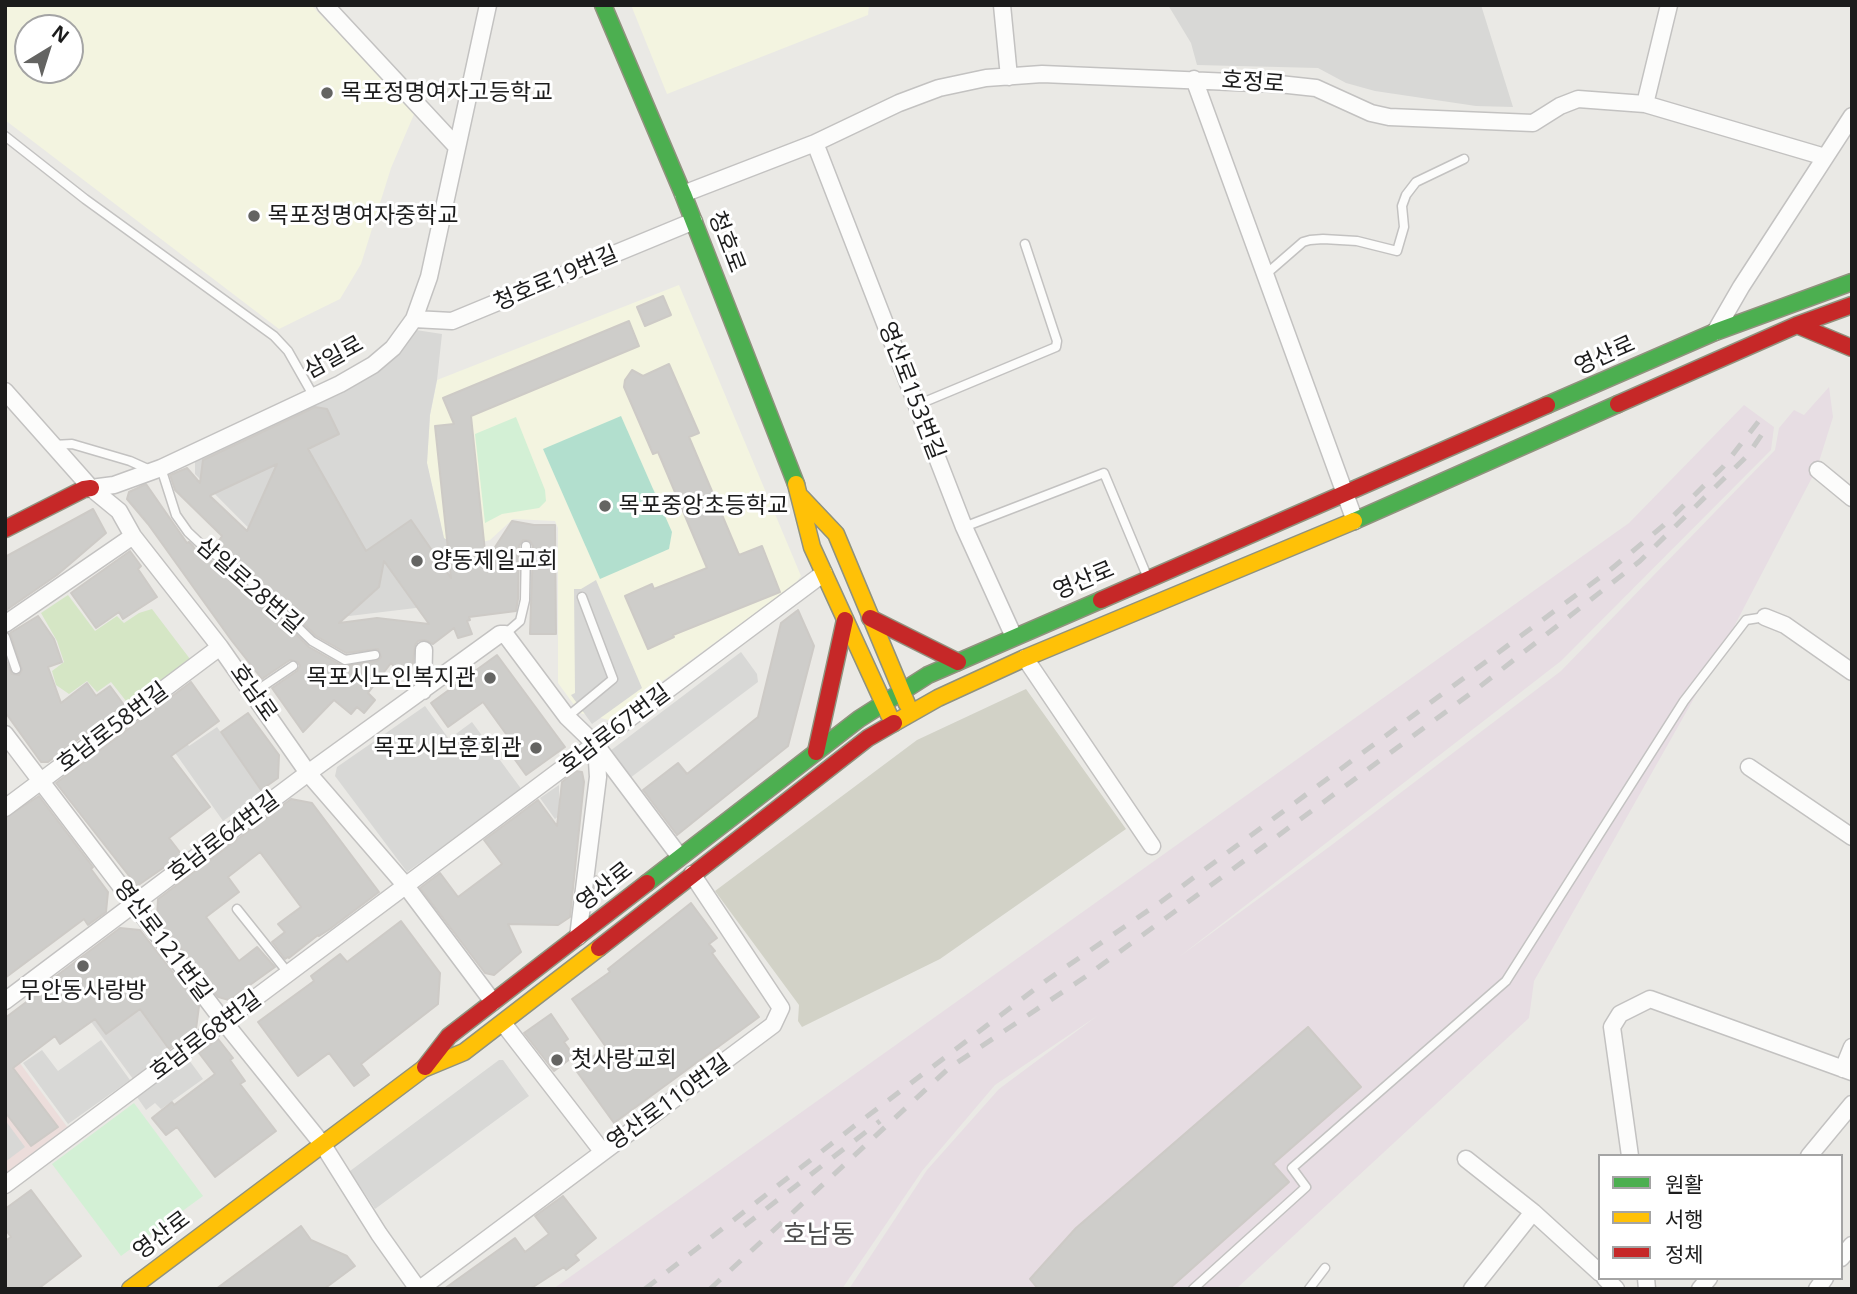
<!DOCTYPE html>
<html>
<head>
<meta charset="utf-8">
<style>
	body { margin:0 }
	#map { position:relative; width:1857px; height:1294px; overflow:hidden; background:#eae9e5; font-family:"Open Sans","Noto Sans KR",sans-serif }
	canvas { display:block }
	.frame { position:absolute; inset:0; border:7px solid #1c1c1c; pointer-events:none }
	.legend { position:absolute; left:1598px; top:1154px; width:245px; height:126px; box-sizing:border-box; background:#fff; border:2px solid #a4a4a4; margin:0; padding:9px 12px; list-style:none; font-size:21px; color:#1c1c1c }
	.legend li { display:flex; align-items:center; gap:14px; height:35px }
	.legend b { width:35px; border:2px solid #a4a4a4 }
	.north { position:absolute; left:14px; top:14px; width:70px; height:70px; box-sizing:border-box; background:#fff; border:2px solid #a4a4a4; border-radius:50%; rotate:38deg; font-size:19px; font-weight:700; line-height:28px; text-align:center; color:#1c1c1c }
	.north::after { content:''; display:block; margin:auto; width:24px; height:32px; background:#646462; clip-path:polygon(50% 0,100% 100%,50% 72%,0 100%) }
</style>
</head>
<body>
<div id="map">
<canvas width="1857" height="1294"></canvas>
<div class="frame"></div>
<ul class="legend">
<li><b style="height:9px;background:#4caf50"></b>원활</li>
<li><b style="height:9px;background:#ffc107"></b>서행</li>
<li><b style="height:9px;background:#c62828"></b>정체</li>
</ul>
<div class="north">N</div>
</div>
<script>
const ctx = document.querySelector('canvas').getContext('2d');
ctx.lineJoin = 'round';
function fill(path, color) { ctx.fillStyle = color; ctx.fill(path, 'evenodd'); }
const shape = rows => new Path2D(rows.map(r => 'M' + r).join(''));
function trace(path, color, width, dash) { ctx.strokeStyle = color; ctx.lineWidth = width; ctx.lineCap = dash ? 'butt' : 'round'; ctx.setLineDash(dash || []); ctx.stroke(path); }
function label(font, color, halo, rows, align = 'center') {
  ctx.font = font + ' "Open Sans","Noto Sans KR",sans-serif'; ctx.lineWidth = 6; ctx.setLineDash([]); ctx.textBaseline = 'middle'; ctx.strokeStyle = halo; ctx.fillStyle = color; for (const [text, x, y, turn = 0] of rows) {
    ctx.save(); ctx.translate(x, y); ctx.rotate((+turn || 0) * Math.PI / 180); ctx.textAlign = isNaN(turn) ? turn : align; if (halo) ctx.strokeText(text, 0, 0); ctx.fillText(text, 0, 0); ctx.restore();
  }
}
fill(shape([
	[115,976,171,1051,133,1079,78,1004]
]), '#d9d8d6');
fill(shape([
	[5,1043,68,1128,5,1175]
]), '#ecdddb');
fill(shape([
	[1829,387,1833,417,1817,468,1727,640,1534,981,1529,1018,1236,1289,849,1289,927,1170,999,1089,1097,1016,995,1085,922,1171,842,1289,553,1289,1629,523,1744,405,1774,427,1771,450,1561,661,1179,957,1329,847,1561,671,1775,450,1779,428,1794,410,1804,415]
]), '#e7dde3');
fill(shape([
	[5,5,311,5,415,112,391,168,361,264,340,299,279,329,5,120],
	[28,28,70,28,70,70,28,70],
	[631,5,869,5,868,15,667,94],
	[679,285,801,576,795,584,609,720,580,713,558,683,558,528,555,521,513,519,490,540,459,548,444,539,427,463,430,415,437,380]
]), '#f3f4e0');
fill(shape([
	[1168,5,1481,5,1513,107,1476,106,1375,91,1346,83,1318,68,1197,65,1191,43],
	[416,330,442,334,437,380,430,415,427,463,444,538,459,548,462,595,424,607,341,617,333,613,195,474,195,461,391,360],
	[596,580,642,688,592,724,571,695,575,693,574,589,581,589],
	[741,652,757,674,758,682,630,778,610,751],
	[425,706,449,739,472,722,522,790,407,872,335,776,337,767],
	[217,727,263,793,223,821,164,737,176,728,189,746],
	[559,785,559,816,555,819,540,798],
	[139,1016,165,1052,133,1075,107,1040],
	[101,1040,130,1080,68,1124,23,1063,42,1050,58,1071],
	[189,1060,203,1079,161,1109,155,1103,146,1110,137,1097],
	[499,1060,503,1060,529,1096,375,1209,350,1171],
	[5,1120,25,1147,5,1162]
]), '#d8d8d6');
fill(shape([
	[1026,689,1126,829,940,959,802,1027,798,1021,799,1005,715,891,917,740]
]), '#d2d2c7');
fill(shape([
	[68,595,95,631,117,616,124,623,139,613,152,609,190,659,130,706,111,682,97,692,87,681,69,694,56,685,52,671,64,662,57,641,41,613]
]), '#d5e6c5');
fill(shape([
	[516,417,545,490,546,501,539,508,502,514,485,523,475,434],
	[134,1103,203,1196,121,1256,52,1164]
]), '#d3f0d5');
fill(shape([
	[621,416,672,532,669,549,600,579,543,449]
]), '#b2dfce');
const building = shape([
	[663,296,671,315,645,326,637,307,663,296],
	[629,321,639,346,471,416,486,561,512,521,534,525,555,525,556,634,530,634,533,546,530,541,523,540,519,546,518,599,516,611,469,617,470,620,467,621,472,634,458,638,454,628,433,644,425,640,418,641,415,645,413,663,409,672,403,678,391,663,368,693,375,700,364,713,357,707,351,714,334,700,303,732,272,688,297,671,300,666,298,662,290,660,262,679,232,641,148,524,127,499,129,492,146,484,187,543,189,542,193,546,205,562,207,558,236,576,309,647,343,666,377,661,381,657,378,649,346,653,316,636,244,566,215,547,222,536,175,490,170,475,187,468,200,483,203,460,315,407,327,409,339,434,308,449,366,551,411,520,451,578,435,426,454,424,443,398,629,321],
	[277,464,247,531,210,496,211,495,277,464],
	[384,561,429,624,377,618,339,623,379,587,384,561],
	[669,364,699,433,689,437,739,555,762,546,780,592,673,635,674,637,648,649,625,596,652,584,654,589,707,568,658,452,653,454,624,387,625,380,632,370,643,376,669,364],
	[93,509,106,533,57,575,5,611,5,557,93,509],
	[130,551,141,566,138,569,157,597,123,619,119,612,96,628,71,593,130,551],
	[798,610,814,646,788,746,677,835,643,790,678,763,687,774,758,717,781,623,798,610],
	[38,616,54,639,62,662,48,667,61,703,87,683,96,696,110,686,124,705,48,762,41,762,5,712,5,658,12,674,19,675,22,670,10,633,38,616],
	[497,655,565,747,526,775,508,750,514,745,483,702,448,727,431,703,497,655],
	[191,682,219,721,171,756,210,807,169,838,182,855,137,886,56,783,191,682],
	[248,713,279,755,278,778,261,790,221,732,248,713],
	[576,771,582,772,584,782,570,917,558,925,508,924,521,952,494,975,485,973,420,888,440,873,458,897,502,864,484,840,538,800,557,826,562,782,576,771],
	[39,796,93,867,91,869,108,892,106,912,88,925,84,919,5,978,5,818,39,796],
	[291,799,312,803,379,892,330,929,319,936,318,935,289,958,288,957,285,959,272,942,285,932,278,924,301,907,260,852,228,877,239,892,206,917,239,961,257,947,275,967,229,1000,218,997,157,917,158,899,291,799],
	[596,876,606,887,593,898,596,876],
	[691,903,717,938,709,944,715,951,712,953,759,1017,614,1123,575,1069,606,1047,572,999,610,972,608,969,691,903],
	[401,921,440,973,438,1004,361,1064,369,1075,354,1086,329,1053,298,1076,258,1022,314,981,311,976,340,954,347,962,401,921],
	[120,928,140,930,199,1006,196,1029,169,1049,140,1009,106,1034,95,1019,60,1044,55,1036,13,1068,58,1127,31,1146,5,1112,5,1018,29,1000,27,998,120,928],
	[551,1014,568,1039,564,1042,574,1056,554,1071,524,1033,551,1014],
	[1308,1027,1361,1087,1273,1164,1289,1182,1169,1289,1038,1289,1030,1279,1076,1228,1308,1027],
	[218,1039,233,1058,230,1060,245,1081,240,1084,276,1131,215,1177,177,1127,166,1135,152,1118,172,1102,174,1105,215,1074,199,1053,218,1039],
	[31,1190,81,1256,38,1289,5,1289,5,1241,11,1237,5,1229,5,1209,31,1190],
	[563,1196,596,1238,575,1255,579,1260,566,1270,564,1267,530,1289,444,1289,515,1238,525,1252,549,1234,535,1216,563,1196],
	[301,1226,311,1240,347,1256,355,1266,324,1289,216,1289,301,1226]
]);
fill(building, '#cecdca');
trace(building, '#cdcac6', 2);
const lane = shape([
	[5,136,85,199,274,336,288,351,313,395],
	[1265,275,1303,242,1310,240,1323,239,1357,241,1397,251,1404,227,1402,206,1406,195,1416,182,1464,159],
	[917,405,1056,347,1057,341,1025,244],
	[53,445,72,444,130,461,150,470],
	[161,468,176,515,188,532,206,549,240,571,312,641,345,660,375,655],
	[964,527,1104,473,1147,576],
	[505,634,520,621,525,600,526,546],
	[5,637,16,669],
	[253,693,293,666],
	[567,717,613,679,582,597],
	[237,909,289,974],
	[1193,1289,1306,1187,1292,1168,1506,981,1684,701,1746,620,1765,617],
	[1309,1289,1325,1268]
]);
const street = shape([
	[325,5,457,147],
	[1002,5,1009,77],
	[1194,79,1355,521],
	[1645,104,1669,5],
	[815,143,964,527,1014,637],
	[683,194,815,143,899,103,939,88,986,78,1042,74,1279,84,1316,88,1371,113,1389,117,1533,123,1560,106,1578,99,1645,104,1825,157],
	[414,319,452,321,694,221],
	[1715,332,1741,287,1852,116],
	[5,391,91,488,119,511,133,536,220,647,308,773,406,886,493,1002],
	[1818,470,1852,498],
	[91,488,114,485,161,468,340,384,373,365,393,348,414,319,429,277,488,5],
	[1765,617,1785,625,1852,672],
	[5,624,133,536],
	[1025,658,1152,846],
	[423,691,424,650],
	[5,734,224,1022,323,1145,379,1234,418,1289],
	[1749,767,1852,837],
	[5,808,220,647],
	[578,937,598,777,596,745],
	[5,1001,308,773,500,634,505,634,567,717,596,745,680,857],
	[503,1023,602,1151],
	[1843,1069,1852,1047],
	[1630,1156,1612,1027,1620,1014,1650,999,1852,1072],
	[1809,1156,1852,1104],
	[1466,1159,1533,1212,1600,1273],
	[5,1185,824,573],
	[1841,1258,1852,1245],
	[1605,1278,1616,1289],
	[1646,1278,1647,1289],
	[420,1289,773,1025,781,1008,692,874],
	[1472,1289,1533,1212],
	[1700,1289,1709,1278],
	[1817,1289,1825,1278]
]);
const fast = shape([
	[603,5,683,194,796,484],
	[1547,405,1715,332,1852,282],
	[1354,521,1618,404],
	[647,883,859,719,928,675,1101,600]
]);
const slow = shape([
	[796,484,812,547,889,715],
	[801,497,836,534,907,704],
	[894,723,938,698,1025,658,1354,521],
	[130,1289,423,1069,464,1052,599,948]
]);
const jam = shape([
	[1797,325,1852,348],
	[1618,404,1797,325,1852,305],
	[5,529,84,489,91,488],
	[1101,600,1547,405],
	[870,618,958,662],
	[816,752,845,620],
	[599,948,868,738,894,723],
	[425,1067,449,1036,647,883]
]);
trace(lane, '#c3c2c1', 11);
trace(street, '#c3c2c1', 19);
trace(fast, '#90927e', 19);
trace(slow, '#90927e', 19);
trace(jam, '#90927e', 19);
trace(lane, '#fcfcfb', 8);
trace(street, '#fcfcfb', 16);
trace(fast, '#4caf50', 16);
trace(slow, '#ffc107', 16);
trace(jam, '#c62828', 16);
trace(shape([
	[744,1226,880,1121],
	[645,1289,853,1127,1047,980,1162,901,1610,570,1664,525,1723,467,1762,417],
	[710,1289,949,1068,1085,977,1237,866,1478,688,1640,561,1747,456,1769,424]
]), '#c9c9c8', 5, [14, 14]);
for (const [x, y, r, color] of [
	[327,93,7,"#646462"],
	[254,216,7,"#646462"],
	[605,506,7,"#646462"],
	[417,561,7,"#646462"],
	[490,678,7,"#646462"],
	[536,748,7,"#646462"],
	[83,966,7,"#646462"],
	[557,1060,7,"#646462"]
]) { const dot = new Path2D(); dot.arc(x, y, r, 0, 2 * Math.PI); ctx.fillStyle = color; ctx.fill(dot); trace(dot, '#fff', 2.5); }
label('23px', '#1c1c1c', '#fff', [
	["호정로",1253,83,4],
	["청호로",726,242,69],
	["청호로19번길",556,279,-23],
	["영산로",1605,356,-24],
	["삼일로",334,358,-29],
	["영산로153번길",911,391,69],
	["영산로",1084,581,-23],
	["삼일로28번길",249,586,41],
	["호남로",253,693,55],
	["호남로58번길",113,728,-37],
	["호남로67번길",615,730,-37],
	["호남로64번길",224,837,-37],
	["영산로",605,887,-38],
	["영산로121번길",162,941,53],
	["호남로68번길",206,1036,-37],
	["영산로110번길",669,1103,-36],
	["영산로",162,1236,-37]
]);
label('23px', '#1c1c1c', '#fff', [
	["목포정명여자고등학교",341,93],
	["목포정명여자중학교",268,216],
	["목포중앙초등학교",619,506],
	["양동제일교회",431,561],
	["목포시노인복지관",476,678,"right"],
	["목포시보훈회관",522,748,"right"],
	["무안동사랑방",83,991,"center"],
	["첫사랑교회",571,1060]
], 'left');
label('26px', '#4f4f4f', '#fff', [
	["호남동",819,1236]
]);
</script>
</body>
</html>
